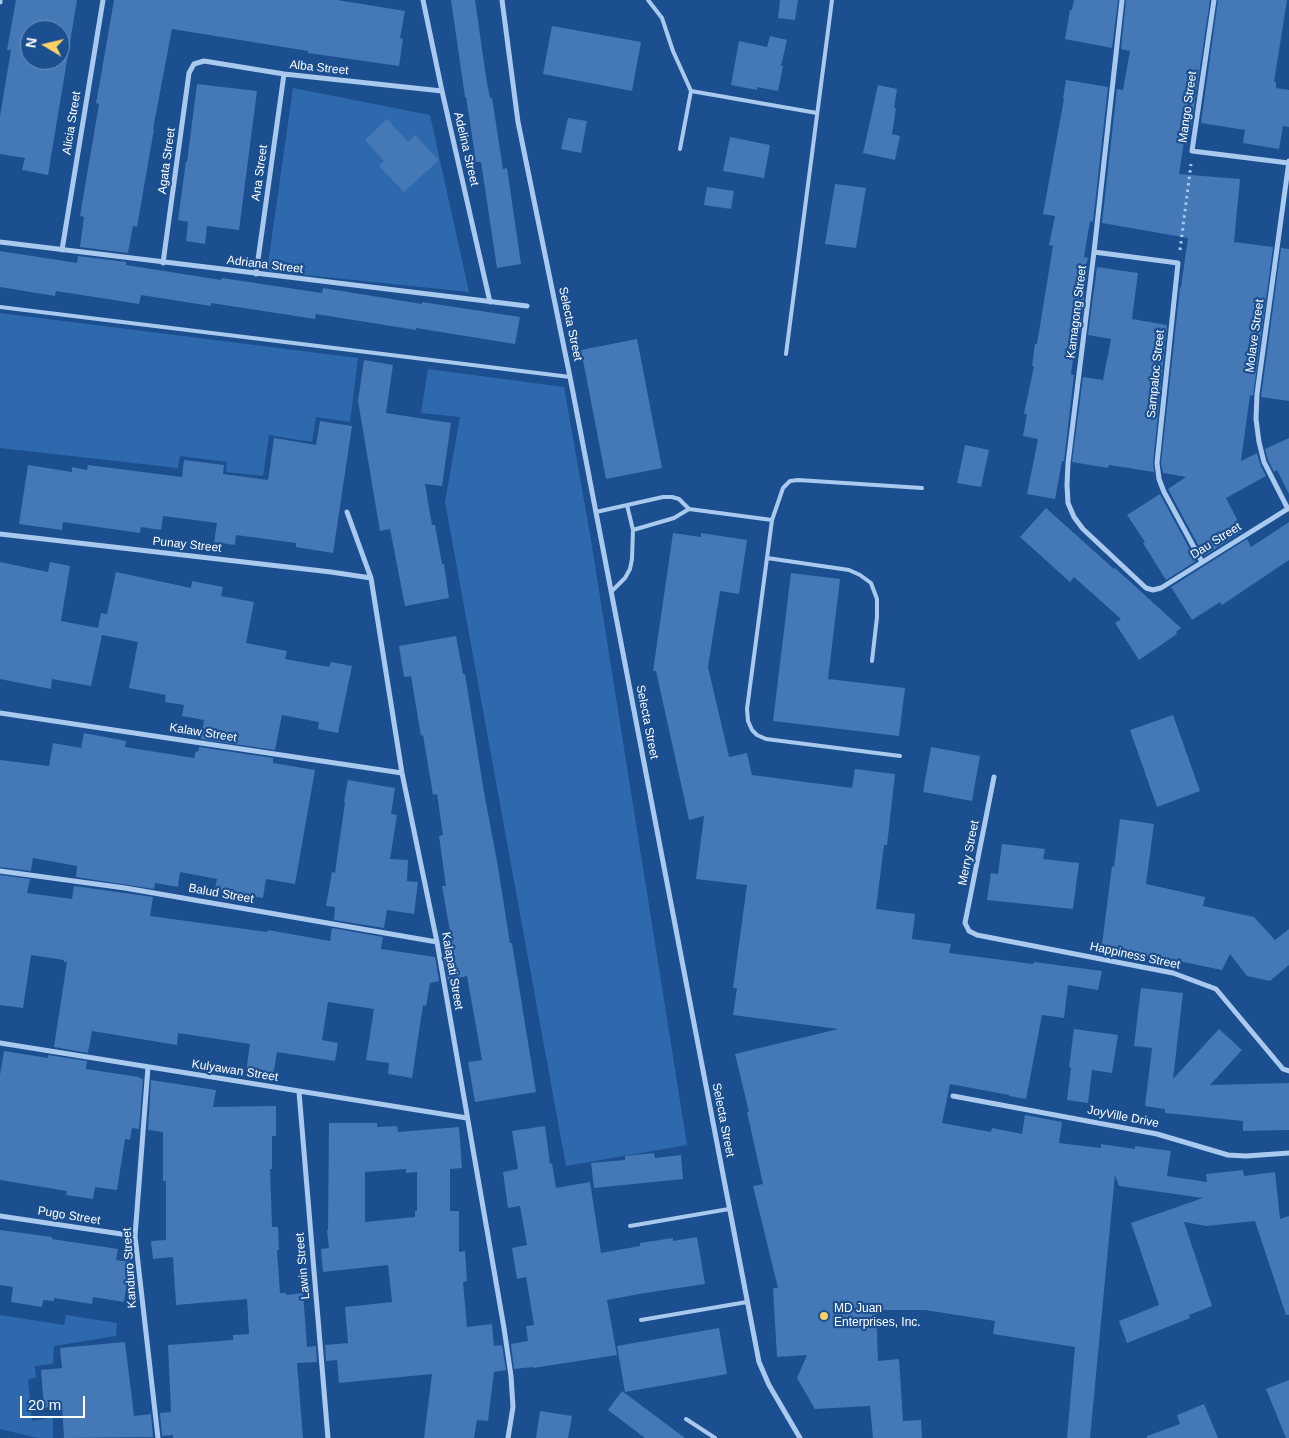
<!DOCTYPE html>
<html>
<head>
<meta charset="utf-8">
<style>
	body { margin:0 }
	#map { position:relative; width:1289px; height:1438px; overflow:hidden; background:#1b4f8f; font-family:Helvetica,sans-serif }
	canvas { display:block }
	.north { position:absolute; left:20px; top:20px; width:50px; height:50px; box-sizing:border-box; background:#1b4f8f; border:1px solid #7695bc; border-radius:50%; rotate:279deg; font-size:14px; font-weight:700; line-height:20px; text-align:center; color:#fff }
	.north::after { content:''; display:block; margin:auto; width:18px; height:22px; background:#ffd166; clip-path:polygon(50% 0,100% 100%,50% 72%,0 100%) }
	.scale { position:absolute; left:20px; top:1396px; width:65px; height:22px; box-sizing:border-box; border:2px solid #fff; border-top:0; padding-left:6px; font-size:15px; line-height:18px; white-space:nowrap; color:#fff; -webkit-text-stroke:4px #1b4f8f; paint-order:stroke }
</style>
</head>
<body>
<div id="map">
<canvas width="1289" height="1438"></canvas>
<div class="north">N</div>
<div class="scale">20 m</div>
</div>
<script>
const ctx = document.querySelector('canvas').getContext('2d');
ctx.lineJoin = 'round';
function fill(path, color) { ctx.fillStyle = color; ctx.fill(path, 'evenodd'); }
const shape = rows => new Path2D(rows.map(r => 'M' + r).join(''));
function trace(path, color, width, dash) { ctx.strokeStyle = color; ctx.lineWidth = width; ctx.lineCap = dash ? 'butt' : 'round'; ctx.setLineDash(dash || []); ctx.stroke(path); }
function label(font, color, halo, rows, align = 'center') {
  ctx.font = font + ' Helvetica,sans-serif'; ctx.lineWidth = 4.5; ctx.setLineDash([]); ctx.textBaseline = 'middle'; ctx.strokeStyle = halo; ctx.fillStyle = color; for (const [text, x, y, turn = 0] of rows) {
    ctx.save(); ctx.translate(x, y); ctx.rotate((+turn || 0) * Math.PI / 180); ctx.textAlign = isNaN(turn) ? turn : align; if (halo) ctx.strokeText(text, 0, 0); ctx.fillText(text, 0, 0); ctx.restore();
  }
}
fill(shape([
	[293,88,430,115,469,292,267,271],
	[0,313,358,358,350,422,316,417,312,442,269,435,263,476,226,472,227,462,180,456,178,468,0,448],
	[428,369,564,387,591,540,687,1145,566,1166,445,502,460,417,421,413],
	[0,1315,64,1325,66,1315,117,1323,116,1336,54,1346,53,1364,35,1366,36,1378,28,1379,32,1421,53,1417,53,1438,38,1438,0,1429]
]), '#2e69ad');
fill(shape([
	[16,0,77,0,48,175,22,170,25,158,0,154,0,116,11,50,7,50],
	[30,30,60,30,60,60,30,60],
	[114,0,337,0,405,11,400,38,403,39,399,66,308,53,308,51,172,29,153,129,154,129,137,227,133,226,128,253,80,247,84,217,80,216,99,104,96,103,99,87],
	[451,0,475,0,486,77,490,98,492,98,503,169,507,168,521,264,497,268,481,162,476,162,466,97,465,97],
	[780,0,798,0,795,20,778,18],
	[1074,0,1118,0,1112,48,1065,39,1070,10,1072,10],
	[1126,0,1210,0,1192,121,1189,136,1185,135,1179,174,1240,179,1234,242,1273,247,1253,396,1250,395,1241,461,1257,453,1260,464,1266,476,1226,498,1243,531,1204,556,1168,489,1186,477,1163,473,1161,463,1180,287,1181,287,1188,238,1102,223,1117,89,1123,90,1130,51,1121,49],
	[1218,0,1287,0,1274,82,1276,82,1276,88,1289,90,1289,127,1283,126,1279,149,1243,143,1245,130,1201,123],
	[552,26,641,42,632,91,543,74],
	[770,36,787,40,781,66,783,66,778,91,757,87,757,90,731,85,739,41,767,47],
	[1066,80,1108,87,1093,222,1090,221,1084,257,1088,258,1086,265,1088,265,1080,334,1076,333,1071,375,1074,375,1064,461,1062,461,1055,499,1027,494,1038,439,1023,436,1027,414,1024,414,1034,366,1032,366,1035,344,1037,344,1053,246,1049,245,1055,216,1043,214,1064,99,1063,99],
	[197,84,257,91,239,230,207,226,205,244,186,241,188,222,178,220,186,161,187,162],
	[878,85,897,89,894,108,896,108,892,134,900,136,895,160,863,153],
	[568,118,587,121,581,153,561,149],
	[387,119,408,142,415,135,439,160,404,192,379,166,384,161,365,140],
	[730,137,770,145,764,178,723,171],
	[835,184,866,188,856,248,825,244],
	[707,187,734,191,731,209,704,205],
	[1281,248,1289,249,1289,401,1261,397],
	[0,251,77,263,78,256,126,262,126,265,221,280,222,278,322,293,323,288,422,304,422,302,520,317,515,344,416,328,416,330,316,314,315,319,211,303,211,306,141,295,139,304,56,291,55,296,0,287],
	[1097,267,1138,273,1132,319,1167,325,1153,463,1154,472,1109,465,1108,468,1072,462,1083,377,1103,380,1111,339,1088,335],
	[637,339,662,468,606,479,581,350],
	[364,360,393,365,386,413,451,423,442,486,425,484,432,525,435,525,442,564,444,564,449,598,405,606,390,529,380,531,358,401],
	[320,421,352,426,333,553,296,547,296,543,236,535,235,545,214,542,217,523,163,516,161,530,141,527,140,533,63,522,62,530,19,524,28,465,72,472,72,467,87,470,88,465,182,477,184,460,224,465,223,474,268,480,274,438,316,445],
	[1289,438,1289,494,1277,470,1274,472,1268,460,1265,449],
	[965,445,989,450,981,487,957,483],
	[1160,494,1196,561,1166,580,1143,543,1145,542,1127,515],
	[1046,508,1114,569,1115,568,1181,628,1176,632,1177,634,1139,660,1115,623,1121,619,1074,577,1070,582,1020,537],
	[1289,522,1289,560,1222,605,1220,602,1192,620,1171,587,1247,539,1251,547],
	[673,533,701,537,701,533,747,540,739,594,720,591,708,667,729,757,747,753,752,775,852,788,855,769,895,774,887,845,884,845,876,909,915,914,912,939,951,944,949,953,1033,964,1034,962,1102,971,1098,990,1068,985,1064,1018,1042,1015,1026,1099,1009,1096,1009,1095,950,1084,942,1123,991,1132,992,1128,1022,1134,1025,1115,1062,1122,1059,1143,1101,1148,1101,1144,1135,1149,1135,1146,1171,1151,1167,1176,1207,1182,1206,1174,1243,1170,1244,1176,1275,1172,1280,1219,1289,1216,1289,1315,1286,1315,1255,1221,1206,1226,1184,1222,1212,1306,1189,1315,1190,1318,1127,1343,1119,1321,1159,1305,1131,1223,1203,1198,1119,1186,1115,1175,1090,1438,1067,1438,1075,1347,993,1334,995,1321,925,1310,876,1310,878,1361,899,1359,903,1421,921,1420,922,1438,873,1438,870,1406,815,1409,797,1378,807,1355,777,1357,773,1288,778,1288,753,1186,763,1184,747,1112,749,1112,735,1054,838,1029,733,1015,737,988,733,988,747,885,696,879,704,816,689,820,656,671,653,671],
	[0,562,48,572,50,562,70,566,61,621,98,628,101,613,107,614,116,572,191,588,192,581,223,587,221,596,254,602,246,643,287,651,285,659,329,667,331,662,352,666,338,733,318,729,319,722,282,715,275,750,201,739,204,720,182,716,184,705,165,702,166,695,129,688,138,642,102,635,91,686,52,679,51,689,0,679],
	[791,573,840,579,828,679,905,688,899,736,773,721],
	[456,636,463,674,465,674,484,792,497,861,510,943,512,943,536,1092,475,1102,468,1062,482,1060,467,976,448,980,444,958,455,960,442,886,446,886,439,836,443,835,437,794,433,795,423,735,421,736,411,676,404,677,399,646],
	[1173,715,1200,791,1157,807,1130,730],
	[84,733,126,741,125,747,194,758,196,751,198,752,199,747,273,758,273,763,315,770,295,884,266,879,263,898,215,889,217,879,180,872,178,887,155,883,154,889,76,877,77,866,33,858,31,871,0,867,0,760,49,766,53,743,81,748],
	[931,747,980,756,972,801,923,792],
	[348,780,395,788,391,814,397,815,390,859,408,860,407,881,418,882,414,914,387,910,384,928,334,920,335,907,326,906,332,872,335,873,345,802,344,801],
	[1120,819,1154,824,1146,884,1205,897,1203,906,1254,917,1275,940,1289,929,1289,965,1270,981,1247,976,1230,954,1222,970,1150,955,1150,957,1101,952,1112,866,1114,867],
	[1002,844,1045,849,1043,859,1079,863,1073,909,987,900,991,873,998,874],
	[0,875,30,879,27,893,72,899,74,886,153,897,150,916,267,932,268,930,330,941,332,928,383,937,381,949,435,957,439,981,430,983,426,1006,423,1005,412,1078,388,1074,389,1063,366,1060,374,1009,328,1002,322,1040,338,1043,335,1061,277,1052,273,1076,246,1072,250,1044,178,1033,177,1045,92,1031,88,1053,54,1047,67,962,64,962,64,960,31,955,23,1008,0,1005],
	[1141,988,1183,993,1173,1079,1219,1029,1242,1050,1210,1085,1289,1083,1289,1130,1243,1131,1243,1121,1165,1113,1165,1109,1145,1106,1152,1048,1134,1046],
	[1074,1029,1118,1035,1112,1073,1092,1070,1088,1103,1067,1100,1071,1068,1069,1067],
	[4,1051,48,1058,48,1055,87,1061,86,1069,139,1077,139,1078,143,1079,139,1129,132,1128,130,1140,125,1139,117,1190,95,1187,93,1199,66,1195,67,1191,0,1180,0,1075],
	[151,1080,216,1090,213,1107,276,1106,276,1136,272,1136,272,1169,270,1169,272,1227,278,1227,279,1250,277,1250,280,1293,286,1293,286,1295,303,1293,307,1347,316,1346,317,1362,297,1363,303,1438,173,1438,173,1435,162,1436,160,1413,171,1412,168,1345,233,1340,233,1335,249,1334,247,1299,176,1305,173,1257,153,1259,151,1241,166,1240,166,1181,163,1181,163,1132,148,1130],
	[329,1123,377,1123,377,1127,397,1126,398,1132,459,1127,462,1168,450,1169,450,1211,459,1211,459,1252,465,1251,467,1281,463,1282,467,1327,492,1324,494,1346,502,1345,506,1370,494,1372,488,1421,477,1420,474,1438,424,1438,432,1374,339,1383,337,1360,326,1361,325,1345,348,1343,345,1307,392,1302,388,1265,323,1272,321,1249,329,1248,327,1230,328,1230],
	[406,1169,406,1173,417,1172,417,1211,415,1211,415,1217,365,1222,365,1172],
	[545,1126,550,1164,552,1163,556,1188,590,1182,601,1253,640,1246,640,1243,673,1238,673,1241,697,1237,705,1284,645,1293,607,1300,617,1355,533,1368,533,1367,514,1369,511,1344,528,1341,526,1326,534,1325,526,1277,517,1279,512,1248,527,1245,520,1206,508,1208,503,1172,518,1169,512,1131],
	[654,1153,655,1158,681,1155,683,1179,594,1188,591,1163,625,1160,625,1156],
	[0,1230,52,1237,52,1239,118,1249,116,1260,130,1262,124,1302,93,1297,92,1304,54,1298,54,1301,43,1300,42,1307,11,1302,13,1287,0,1285],
	[719,1328,727,1374,625,1392,617,1346],
	[125,1342,134,1416,151,1414,153,1437,64,1438,62,1406,44,1408,41,1370,62,1368,60,1348],
	[1289,1380,1289,1438,1286,1438,1266,1389],
	[622,1391,685,1438,645,1438,608,1410],
	[1204,1404,1218,1438,1147,1438,1147,1436,1180,1424,1177,1415],
	[540,1411,572,1416,568,1438,536,1438]
]), '#4478b7');
trace(shape([
	[1180,250,1191,164]
]), '#a9c9ee', 3, [2.5, 4]);
trace(shape([
	[648,0,662,18,673,51,691,91,680,149],
	[691,91,817,113],
	[0,307,570,377],
	[786,354,832,0],
	[596,512,663,497,672,497,679,499,689,509],
	[633,530,674,518,689,509,772,520],
	[767,558,849,570,860,575,871,583,877,599,877,617,872,661],
	[612,591,625,578,630,569,632,559,633,530,627,505],
	[900,756,766,739,757,735,752,730,748,721,747,709,772,520,783,488,790,481,798,480,922,488],
	[630,1226,729,1209],
	[641,1320,747,1302],
	[686,1419,715,1438]
]), '#a9c9ee', 4);
trace(shape([
	[423,0,442,91,490,302],
	[502,0,518,122,570,377,759,1362,769,1385,800,1438],
	[1122,0,1094,252,1068,463,1067,485,1068,503,1074,517,1083,529,1146,588,1153,590,1161,588,1289,508],
	[1214,0,1192,151,1289,163],
	[0,2,0,0],
	[0,242,527,306],
	[62,250,103,0],
	[1094,252,1178,263,1157,463,1159,479,1164,492,1202,562],
	[163,263,189,73,194,64,204,61,284,74,442,91],
	[256,274,284,74],
	[1288,509,1264,462,1259,442,1256,419,1257,394,1289,161],
	[347,512,371,578,402,773,437,942,504,1328,511,1376,513,1407,508,1438],
	[0,534,331,572,371,578],
	[0,713,402,773],
	[994,777,965,923,969,931,977,935,1173,973,1216,989,1283,1069,1289,1071],
	[0,871,125,888,437,942],
	[0,1043,467,1118],
	[148,1067,135,1236,158,1438],
	[299,1092,328,1438],
	[953,1096,1157,1134,1228,1155,1246,1156,1289,1153],
	[0,1216,135,1236]
]), '#a9c9ee', 5);
for (const [x, y, r, color] of [
	[824,1316,5,"#ffd166"]
]) { const dot = new Path2D(); dot.arc(x, y, r, 0, 2 * Math.PI); ctx.fillStyle = color; ctx.fill(dot); trace(dot, '#1b4f8f', 2); }
label('12px', '#fff', '#1b4f8f', [
	["Alba Street",319,68,6],
	["Mango Street",1188,107,-82],
	["Alicia Street",72,123,-81],
	["Adelina Street",466,149,77],
	["Agata Street",167,161,-82],
	["Ana Street",260,173,-82],
	["Adriana Street",265,265,7],
	["Kamagong Street",1077,312,-83],
	["Selecta Street",570,324,78],
	["Molave Street",1255,336,-82],
	["Sampaloc Street",1156,374,-84],
	["Dau Street",1216,541,-32],
	["Punay Street",187,545,6],
	["Selecta Street",647,722,79],
	["Kalaw Street",203,733,9],
	["Merry Street",969,853,-79],
	["Balud Street",221,894,10],
	["Happiness Street",1135,956,12],
	["Kalapati Street",452,971,80],
	["Kulyawan Street",235,1071,9],
	["JoyVille Drive",1123,1117,11],
	["Selecta Street",723,1120,79],
	["Pugo Street",69,1216,9],
	["Lawin Street",303,1266,-95],
	["Kanduro Street",130,1268,-94]
]);
label('12px', '#fff', '#1b4f8f', [
	["MD Juan",834,1309],
	["Enterprises, Inc.",834,1323]
], 'left');
</script>
</body>
</html>
